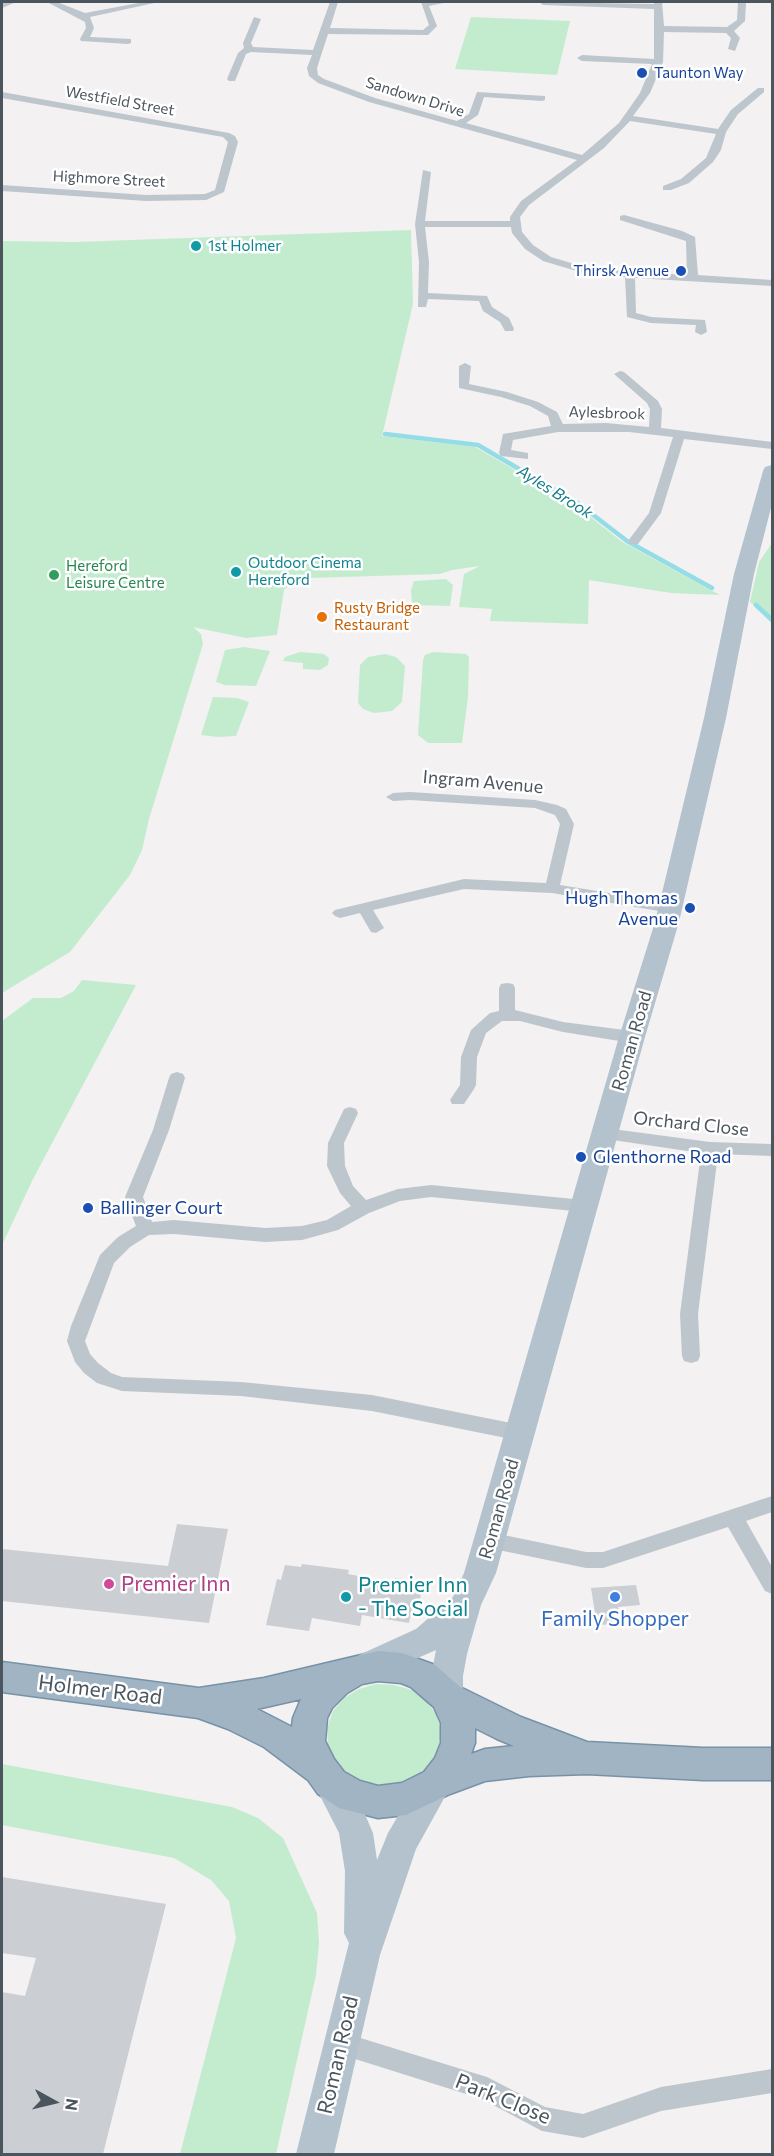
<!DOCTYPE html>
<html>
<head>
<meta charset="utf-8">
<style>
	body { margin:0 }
	#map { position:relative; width:774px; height:2156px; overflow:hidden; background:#f3f1f1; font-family:Commissioner,sans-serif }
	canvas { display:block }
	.frame { position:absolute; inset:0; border:3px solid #4a555d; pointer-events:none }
	.north { position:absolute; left:24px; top:2072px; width:60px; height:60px; -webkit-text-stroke:4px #fff; paint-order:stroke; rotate:98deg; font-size:16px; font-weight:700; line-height:24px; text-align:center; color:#4a555d }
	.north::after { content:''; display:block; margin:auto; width:21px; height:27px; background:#4a555d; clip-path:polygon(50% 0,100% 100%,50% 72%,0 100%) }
</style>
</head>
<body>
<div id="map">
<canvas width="774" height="2156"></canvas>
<div class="frame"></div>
<div class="north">N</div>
</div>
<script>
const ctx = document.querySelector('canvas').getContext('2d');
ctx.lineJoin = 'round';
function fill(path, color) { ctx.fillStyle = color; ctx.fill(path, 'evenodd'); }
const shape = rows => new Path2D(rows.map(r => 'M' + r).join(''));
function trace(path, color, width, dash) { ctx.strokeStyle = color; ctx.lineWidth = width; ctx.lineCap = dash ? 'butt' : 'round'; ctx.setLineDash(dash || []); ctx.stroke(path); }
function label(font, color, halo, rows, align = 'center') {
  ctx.font = font + ' Commissioner,sans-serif'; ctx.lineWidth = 5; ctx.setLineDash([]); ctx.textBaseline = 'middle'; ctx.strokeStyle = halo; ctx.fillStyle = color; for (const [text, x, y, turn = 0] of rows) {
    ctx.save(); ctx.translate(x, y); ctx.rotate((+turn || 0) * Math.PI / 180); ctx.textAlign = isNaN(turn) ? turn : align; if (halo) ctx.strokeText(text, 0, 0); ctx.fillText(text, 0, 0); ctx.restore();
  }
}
fill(shape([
	[471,17,570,21,557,75,455,69],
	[411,230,413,304,382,436,475,447,574,504,621,541,720,595,671,593,589,580,588,624,490,621,492,609,459,607,464,574,480,566,452,570,440,574,309,578,293,582,284,590,277,635,246,638,193,627,201,634,203,644,149,819,142,850,130,875,70,952,2,993,2,241,75,242],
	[772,543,772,621,750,602,759,562],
	[446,579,453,585,450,606,412,605,411,590,414,581],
	[244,647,270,651,256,686,225,685,216,682,225,650],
	[300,652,324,654,329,658,328,665,320,670,303,669,303,663,283,661,285,657],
	[433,652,466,654,469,657,468,697,462,743,428,743,418,735,423,660,425,655],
	[385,654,396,657,405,666,402,702,392,711,374,713,363,709,358,703,360,665,368,657],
	[213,697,237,698,249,702,236,736,218,737,201,735],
	[82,980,136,985,33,1179,2,1245,2,1021,33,998,61,998,74,991],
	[376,1684,394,1685,412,1690,426,1700,436,1714,441,1730,439,1746,432,1762,419,1775,402,1784,383,1786,364,1783,347,1774,335,1761,328,1745,327,1728,333,1711,344,1698,359,1689],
	[2,1764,232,1807,258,1818,283,1838,317,1913,319,1943,316,1975,276,2154,180,2154,236,1938,229,1901,211,1880,174,1858,2,1825]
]), '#c3eccf');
trace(shape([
	[385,434,478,445,579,504,627,541,712,588],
	[756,605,772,620]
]), '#94dce6', 4.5);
fill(shape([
	[177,1524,228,1529,209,1623,2,1601,2,1549,168,1566],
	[302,1564,349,1570,348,1574,394,1583,395,1578,423,1582,420,1600,414,1599,409,1623,362,1615,360,1626,312,1618,309,1631,266,1625,277,1579,281,1580,285,1565,301,1567],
	[636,1585,640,1605,618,1607,621,1624,597,1625,591,1588],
	[2,1877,166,1904,103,2154,2,2154,2,1992,25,1996,36,1958,2,1953]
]), '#cbced3');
const trunk = shape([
	[378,1651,402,1653,435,1665,460,1687,521,1717,587,1742,703,1748,772,1748,772,1780,703,1780,587,1774,529,1776,485,1781,450,1794,406,1815,378,1818,339,1808,318,1794,308,1780,264,1747,228,1729,198,1718,2,1692,2,1662,199,1688,264,1678,378,1651],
	[378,1681,401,1683,411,1687,434,1707,441,1723,441,1743,435,1758,424,1772,402,1783,378,1786,360,1781,344,1772,334,1759,325,1741,327,1718,332,1708,347,1693,362,1684,378,1681],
	[301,1699,293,1718,292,1727,257,1709,301,1699],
	[475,1728,497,1739,514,1746,485,1749,471,1754,475,1743,475,1728]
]);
trace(trunk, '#7792a7', 3);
fill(shape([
	[47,2,57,2,85,13,144,2,159,2,90,17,94,28,90,37,131,39,131,43,128,44,81,41,80,39,86,28,85,22,47,2],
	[330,2,338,2,330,28,423,30,429,25,421,2,448,2,429,6,437,26,428,35,328,34,317,68,318,75,324,79,375,98,457,121,469,114,477,92,545,96,545,100,542,101,484,97,478,115,466,123,582,155,619,123,640,93,652,64,582,61,577,58,582,55,654,59,654,9,543,5,539,2,654,4,654,2,662,2,664,26,727,27,737,20,738,2,746,2,745,21,734,31,740,38,735,51,728,49,731,38,726,33,664,32,663,62,650,93,633,116,718,129,731,110,758,88,764,88,764,92,738,114,726,132,721,150,713,162,689,183,671,190,663,190,663,186,681,179,706,158,716,134,630,121,604,148,529,205,520,217,522,232,533,245,551,257,591,269,687,275,686,241,620,220,620,216,624,215,682,231,695,237,698,275,772,280,772,286,635,278,636,313,651,317,705,320,707,332,701,335,695,332,696,325,651,323,627,317,625,277,590,275,543,261,525,249,512,233,511,227,425,227,429,262,428,293,487,296,492,307,509,318,514,329,513,331,505,331,500,322,483,311,479,301,428,299,426,307,418,307,419,262,415,224,423,170,431,172,425,221,510,221,510,217,521,201,577,160,369,102,318,83,309,76,307,68,312,55,251,52,246,54,235,81,229,81,227,79,238,53,244,48,243,43,254,17,261,19,251,43,253,47,313,50,330,2],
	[2,92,229,133,235,136,238,142,224,192,206,200,146,201,2,191,2,185,146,195,205,194,215,190,228,142,223,137,2,98,2,92],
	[465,363,471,366,469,384,507,392,538,402,557,412,563,424,606,423,649,427,650,409,647,403,614,374,620,371,624,372,658,401,662,409,661,428,772,442,772,449,684,439,661,513,638,544,630,544,628,541,649,513,673,437,629,432,558,432,513,440,511,450,528,453,528,459,501,456,499,453,503,434,551,426,548,416,530,406,501,397,459,388,459,366,465,363],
	[410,792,535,800,557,805,566,809,574,824,560,885,671,903,679,908,671,913,552,893,464,889,373,910,384,928,376,933,371,932,360,913,340,918,335,916,332,913,335,910,464,879,546,883,560,824,555,815,535,808,410,800,393,801,386,797,393,793,410,792],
	[507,983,513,984,515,988,515,1010,563,1022,632,1031,638,1033,640,1037,638,1041,632,1043,563,1032,520,1021,502,1021,486,1033,477,1057,476,1085,474,1089,464,1104,452,1104,450,1100,460,1085,461,1057,471,1030,490,1013,499,1011,499,988,501,984,507,983],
	[177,1072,183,1074,185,1078,169,1130,143,1197,152,1222,174,1220,265,1228,302,1226,327,1220,351,1206,340,1193,327,1166,328,1143,344,1109,350,1107,356,1109,358,1113,344,1143,345,1166,353,1186,366,1200,398,1189,431,1185,584,1200,590,1201,593,1206,590,1211,584,1212,431,1197,400,1201,369,1213,338,1230,302,1240,265,1242,174,1234,149,1235,130,1247,114,1263,85,1341,90,1354,98,1363,111,1373,122,1377,241,1382,372,1395,521,1425,528,1428,531,1433,528,1438,521,1441,372,1411,241,1396,122,1391,97,1383,84,1373,75,1362,67,1341,71,1326,100,1255,118,1237,136,1226,125,1197,153,1130,169,1078,171,1074,177,1072],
	[605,1128,710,1142,772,1144,772,1156,718,1154,698,1314,700,1356,698,1361,691,1363,684,1361,682,1356,680,1314,701,1153,599,1138,597,1134,599,1130,605,1128],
	[772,1496,772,1512,746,1521,772,1567,772,1594,765,1591,728,1527,603,1568,586,1568,489,1548,482,1546,479,1540,482,1534,489,1532,586,1552,603,1552,772,1496],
	[341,2032,487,2077,545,2107,583,2114,661,2087,772,2069,772,2093,661,2111,583,2138,542,2131,482,2099,333,2052,329,2044,333,2036,341,2032]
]), '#bdc6cc');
fill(shape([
	[2,2,16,2,2,8,2,2]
]), '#bdc6cc');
fill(shape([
	[772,465,772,504,754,574,726,718,679,922,645,1037,496,1573,481,1605,467,1654,463,1676,463,1697,459,1707,447,1711,435,1707,431,1697,431,1676,436,1650,370,1679,359,1675,354,1665,359,1655,416,1629,453,1597,464,1573,619,1037,655,922,704,718,734,574,763,471,765,467,772,465],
	[330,1767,342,1771,354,1789,373,1833,377,1860,388,1833,423,1773,435,1769,447,1773,452,1784,416,1849,380,1955,334,2154,296,2154,349,1943,344,1933,345,1871,339,1833,313,1782,318,1771,330,1767]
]), '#b3c2cd');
fill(trunk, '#a0b4c4');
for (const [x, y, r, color] of [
	[642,73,6,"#1a4fb4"],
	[196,246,6,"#0f9aa8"],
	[681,271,6,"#1a4fb4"],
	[236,572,6,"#0f9aa8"],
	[54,575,6,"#2e9e5b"],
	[322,617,6,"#e8710a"],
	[690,908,6,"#1a4fb4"],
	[581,1157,6,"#1a4fb4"],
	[88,1208,6,"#1a4fb4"],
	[109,1584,6,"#d1479c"],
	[346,1597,6,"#0f9aa8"],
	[615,1597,6,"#3f7fe0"]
]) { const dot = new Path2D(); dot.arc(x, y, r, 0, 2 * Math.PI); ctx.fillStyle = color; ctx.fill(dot); trace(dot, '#fff', 2); }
label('15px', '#164399', '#fff', [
	["Taunton Way",654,73],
	["Thirsk Avenue",669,271,"right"]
], 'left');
label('15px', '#4a555d', '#fff', [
	["Sandown Drive",415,97,17],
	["Westfield Street",120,101,10],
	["Highmore Street",109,179,3],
	["Aylesbrook",607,413,2]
]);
label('15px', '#0d838f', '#fff', [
	["1st Holmer",208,246],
	["Outdoor Cinema",248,563],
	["Hereford",248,580]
], 'left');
label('15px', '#27864d', '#fff', [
	["Hereford",66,566],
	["Leisure Centre",66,583]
], 'left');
label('15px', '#c56008', '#fff', [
	["Rusty Bridge",334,608],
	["Restaurant",334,625]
], 'left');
label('italic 16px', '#167e8c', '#fff', [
	["Ayles Brook",555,492,32]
]);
label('18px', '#4a555d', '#fff', [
	["Ingram Avenue",483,782,5],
	["Roman Road",632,1041,-74],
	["Orchard Close",691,1124,6],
	["Roman Road",499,1509,-74]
]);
label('18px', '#164399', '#fff', [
	["Hugh Thomas",678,898,"right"],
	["Avenue",678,919,"right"],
	["Glenthorne Road",593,1157],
	["Ballinger Court",100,1208]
], 'left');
label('21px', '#b23c85', '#fff', [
	["Premier Inn",121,1584]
], 'left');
label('21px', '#0d838f', '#fff', [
	["Premier Inn",358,1585],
	["- The Social",358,1609]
], 'left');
label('21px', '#366cbe', '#fff', [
	["Family Shopper",615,1619]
]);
label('21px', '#4a555d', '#fff', [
	["Holmer Road",100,1690,7],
	["Roman Road",338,2055,-77],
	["Park Close",503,2099,22]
]);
</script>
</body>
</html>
